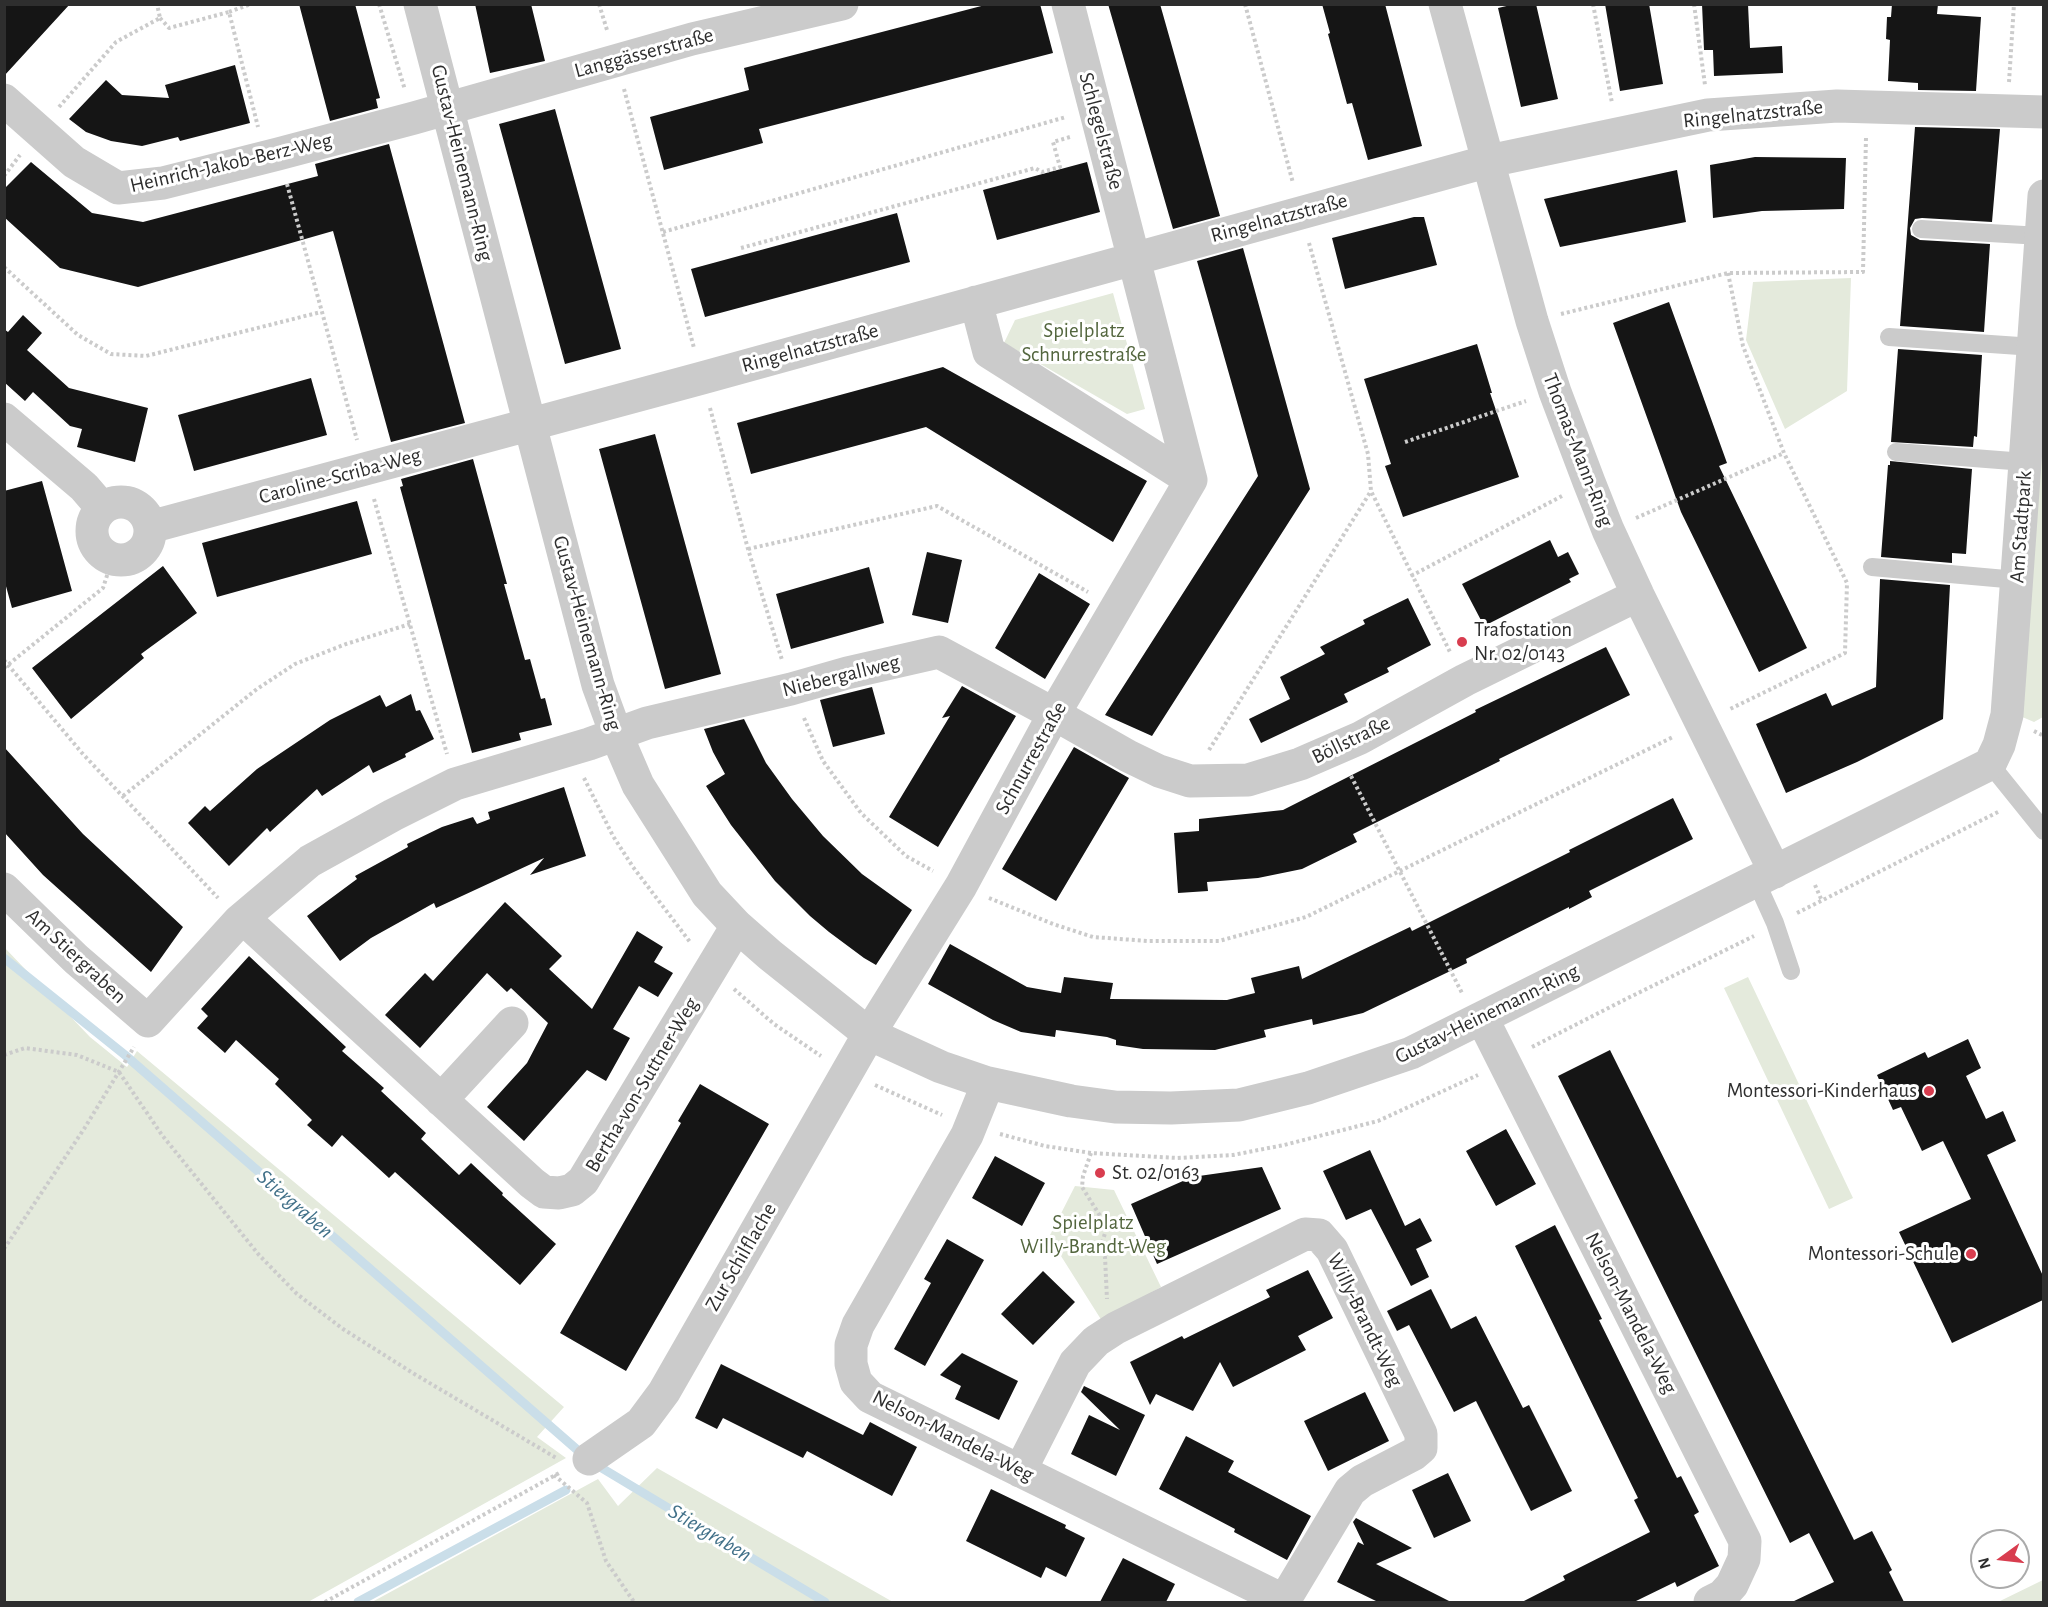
<!DOCTYPE html>
<html>
<head>
<meta charset="utf-8">
<style>
	body { margin:0 }
	#map { position:relative; width:2048px; height:1607px; overflow:hidden; background:#fff; font-family:"Alegreya Sans",sans-serif }
	canvas { display:block }
	.frame { position:absolute; inset:0; border:6px solid #2e2e2e; pointer-events:none }
	.north { position:absolute; left:1970px; top:1529px; width:60px; height:60px; box-sizing:border-box; background:#fff; border:2px solid #ababab; border-radius:50%; rotate:255deg; font-size:16px; font-weight:700; line-height:24px; text-align:center; color:#2e2e2e }
	.north::after { content:''; display:block; margin:auto; width:21px; height:27px; background:#d83d4f; clip-path:polygon(50% 0,100% 100%,50% 72%,0 100%) }
</style>
</head>
<body>
<div id="map">
<canvas width="2048" height="1607"></canvas>
<div class="frame"></div>
<div class="north">N</div>
</div>
<script>
const ctx = document.querySelector('canvas').getContext('2d');
ctx.lineJoin = 'round';
function fill(path, color) { ctx.fillStyle = color; ctx.fill(path, 'evenodd'); }
const shape = rows => new Path2D(rows.map(r => 'M' + r).join(''));
function trace(path, color, width, dash) { ctx.strokeStyle = color; ctx.lineWidth = width; ctx.lineCap = dash ? 'butt' : 'round'; ctx.setLineDash(dash || []); ctx.stroke(path); }
function label(font, color, halo, rows, align = 'center') {
  ctx.font = font + ' "Alegreya Sans",sans-serif'; ctx.lineWidth = 6; ctx.setLineDash([]); ctx.textBaseline = 'middle'; ctx.strokeStyle = halo; ctx.fillStyle = color; for (const [text, x, y, turn = 0] of rows) {
    ctx.save(); ctx.translate(x, y); ctx.rotate((+turn || 0) * Math.PI / 180); ctx.textAlign = isNaN(turn) ? turn : align; if (halo) ctx.strokeText(text, 0, 0); ctx.fillText(text, 0, 0); ctx.restore();
  }
}
fill(shape([
	[1851,278,1847,391,1785,429,1746,340,1753,282],
	[1113,293,1145,409,1127,414,1004,343,1015,320],
	[2043,409,2043,717,2034,722,2020,716],
	[4,947,90,1037,127,1067,137,1051,564,1407,537,1437,566,1458,308,1602,5,1602],
	[1748,977,1853,1198,1829,1209,1724,988],
	[1075,1186,1114,1190,1161,1287,1102,1321,1049,1237],
	[657,1468,893,1602,372,1602,598,1479,618,1506],
	[2043,1580,2043,1602,1998,1602]
]), '#e4eadc');
trace(shape([
	[4,958,125,1055,582,1454],
	[595,1464,825,1602],
	[358,1602,566,1490]
]), '#cadee9', 9);
fill(shape([
	[4,4,70,4,4,76],
	[299,4,355,4,380,98,376,99,378,108,330,121],
	[475,4,531,4,545,61,490,73],
	[989,4,1040,4,1053,53,759,129,763,143,664,170,650,117,749,90,744,68],
	[1108,4,1160,4,1220,216,1173,229],
	[1322,4,1385,4,1422,146,1368,160,1352,103,1347,104,1328,34,1330,33],
	[1515,4,1536,4,1558,99,1521,107,1498,8],
	[1605,4,1649,4,1663,84,1620,91],
	[1702,4,1748,4,1750,48,1782,46,1783,73,1714,76,1713,50,1704,50],
	[1892,4,1938,4,1937,14,1981,17,1976,91,1918,90,1918,83,1888,81,1890,40,1886,39,1887,17,1891,17],
	[235,65,250,123,180,141,178,137,142,146,111,141,86,132,69,119,106,80,122,95,169,98,165,85],
	[555,109,621,349,565,364,499,124],
	[1915,127,2000,129,1992,222,1922,218,1915,219,1910,228,1911,235,1920,240,1990,244,1984,332,1900,326],
	[389,144,465,423,391,442,333,231,138,287,60,268,4,217,4,189,31,162,92,213,143,222,318,176,315,164],
	[1755,157,1846,158,1844,209,1762,211,1713,218,1710,165],
	[1087,162,1100,212,997,240,983,190],
	[1677,170,1686,222,1560,247,1544,199],
	[897,213,910,262,705,317,691,269],
	[1414,217,1424,217,1437,265,1345,289,1332,238],
	[1243,248,1310,489,1152,736,1105,715,1258,476,1197,261],
	[1669,302,1727,463,1719,466,1807,648,1759,672,1681,512,1613,323],
	[23,315,42,333,27,350,69,388,148,408,135,462,77,447,82,429,70,426,33,392,25,401,4,382,4,329,8,332],
	[1477,344,1492,393,1490,393,1519,477,1403,517,1385,466,1391,464,1364,379],
	[1898,349,1982,355,1977,437,1974,436,1973,447,1891,442],
	[943,367,1147,481,1113,542,926,427,751,474,737,423],
	[311,378,327,435,194,471,178,415],
	[655,434,721,674,665,689,599,449],
	[473,459,507,584,504,584,525,660,530,659,541,699,545,698,552,725,519,733,521,740,472,753,400,487,403,486,401,479],
	[1890,461,1972,469,1966,554,1952,553,1952,563,1881,557,1888,465,1890,465],
	[42,481,72,591,12,608,4,579,4,491],
	[357,501,372,554,217,597,202,543],
	[1550,540,1558,557,1568,552,1579,574,1569,579,1571,582,1484,626,1462,584],
	[927,552,962,560,948,623,912,615],
	[163,566,197,613,141,654,144,658,71,719,32,668],
	[869,567,884,623,791,649,776,594],
	[1039,573,1090,604,1045,679,995,648],
	[1880,579,1950,585,1943,719,1857,762,1786,793,1756,724,1826,693,1832,706,1876,687],
	[1408,598,1431,645,1387,668,1389,672,1344,694,1348,702,1261,743,1249,719,1290,699,1280,677,1325,654,1320,647,1365,624,1363,620],
	[1606,647,1630,695,1499,759,1500,761,1353,834,1357,842,1302,869,1258,878,1207,882,1208,891,1178,893,1174,833,1199,831,1199,819,1283,810,1476,712,1475,710],
	[962,686,1016,716,938,847,889,817,950,716,942,718],
	[872,687,885,734,833,747,820,700],
	[411,694,416,711,420,710,434,739,405,754,406,757,373,773,369,765,322,796,317,789,270,832,267,828,229,866,188,823,205,806,210,811,257,769,330,720,380,695,386,707],
	[744,719,766,763,792,799,823,836,862,874,912,910,876,965,864,958,829,932,810,916,775,881,731,825,706,786,725,774,713,752,704,729],
	[4,747,83,834,183,927,151,972,43,875,4,832],
	[1074,747,1129,778,1056,901,1002,869],
	[564,787,586,856,530,875,544,858,436,908,434,903,371,938,340,961,307,916,357,879,355,876,408,847,407,844,442,827,473,817,477,824,490,819,488,812],
	[1673,798,1693,839,1589,891,1592,897,1569,909,1569,907,1466,959,1467,963,1363,1013,1313,1025,1312,1019,1264,1030,1266,1037,1215,1050,1143,1049,1116,1045,1116,1040,1107,1037,1056,1030,1055,1037,1021,1032,993,1020,928,984,950,944,1027,987,1061,993,1064,977,1113,983,1110,999,1227,1000,1255,993,1251,978,1299,966,1302,979,1410,927,1412,931,1570,852,1569,850],
	[505,902,562,956,549,969,592,1009,637,931,663,947,654,962,673,973,658,997,639,986,613,1029,630,1038,606,1081,587,1070,524,1141,487,1107,527,1063,548,1023,511,988,507,992,487,973,420,1048,385,1015,425,973,433,981],
	[249,956,346,1047,342,1051,384,1088,381,1091,426,1133,421,1139,459,1175,471,1163,503,1193,502,1195,556,1244,520,1285,395,1172,389,1178,342,1135,332,1147,307,1125,312,1120,275,1084,279,1079,236,1040,225,1053,197,1028,208,1016,201,1009],
	[1968,1039,1981,1068,1966,1076,1986,1119,2003,1111,2016,1141,1987,1155,2043,1276,2043,1300,1952,1343,1899,1232,1971,1199,1943,1141,1922,1151,1901,1107,1893,1110,1877,1075,1925,1052,1928,1058],
	[1610,1050,1854,1540,1872,1531,1892,1570,1889,1572,1904,1602,1792,1602,1834,1582,1809,1533,1790,1543,1558,1076],
	[700,1084,769,1124,626,1371,560,1333,681,1123,678,1121],
	[1506,1129,1536,1184,1496,1206,1466,1151],
	[1370,1150,1405,1226,1420,1218,1432,1241,1416,1249,1429,1277,1411,1286,1371,1209,1346,1220,1323,1171],
	[995,1156,1045,1183,1022,1226,972,1198],
	[1262,1167,1281,1209,1157,1264,1131,1204,1192,1177],
	[1555,1225,1602,1319,1599,1320,1677,1478,1681,1476,1699,1512,1694,1515,1719,1566,1677,1587,1675,1582,1634,1602,1522,1602,1565,1580,1563,1576,1650,1532,1634,1500,1638,1498,1515,1246],
	[947,1239,984,1260,925,1366,894,1349,931,1283,924,1279],
	[1308,1270,1333,1318,1298,1336,1306,1350,1233,1387,1220,1362,1193,1411,1156,1394,1150,1405,1130,1362,1182,1336,1184,1339,1270,1297,1266,1290],
	[1043,1271,1075,1302,1033,1345,1001,1314],
	[1431,1289,1451,1329,1476,1316,1523,1408,1529,1405,1572,1491,1531,1511,1476,1401,1454,1412,1409,1325,1397,1331,1387,1311],
	[962,1353,1018,1381,999,1420,955,1399,961,1386,940,1375],
	[721,1364,863,1435,870,1422,917,1447,892,1496,807,1451,803,1458,723,1418,717,1429,695,1418],
	[1084,1386,1145,1415,1116,1476,1071,1454,1089,1415,1120,1430,1081,1392],
	[1365,1392,1389,1441,1328,1471,1304,1421],
	[1186,1436,1234,1461,1228,1472,1311,1516,1287,1560,1234,1532,1235,1529,1159,1489],
	[1448,1473,1471,1521,1434,1538,1412,1490],
	[991,1489,1066,1525,1065,1528,1085,1538,1066,1577,1046,1567,1041,1578,966,1541],
	[1356,1518,1412,1548,1376,1564,1451,1602,1378,1602,1337,1582,1358,1542,1364,1545,1353,1522],
	[1123,1558,1175,1584,1166,1602,1100,1602]
]), '#151515');
trace(shape([
	[379,4,405,90],
	[599,4,607,30],
	[1245,4,1293,183],
	[1593,4,1612,103],
	[1694,4,1705,85],
	[229,12,251,4],
	[160,18,169,28,229,12,258,127],
	[2009,82,2014,4],
	[624,89,694,348],
	[59,107,116,42,160,18,157,4],
	[4,176,20,155],
	[287,184,357,440],
	[663,232,1066,117],
	[1309,243,1368,454,1371,491,1450,652],
	[741,248,1035,168,1042,172,1060,167,1053,142,1070,137],
	[4,267,78,335,111,354,146,356,321,312],
	[1728,273,1743,346,1784,453,1847,583,1845,653,1728,710],
	[1561,314,1728,273,1863,272,1866,137],
	[710,408,748,549,782,660],
	[1405,442,1526,401],
	[374,499,447,754],
	[1636,518,1784,453],
	[748,549,937,506,1088,592],
	[1411,576,1562,496],
	[4,660,82,753,218,898],
	[4,668,103,588,112,560],
	[804,718,823,761,861,813,906,856,933,871],
	[2034,731,2044,736],
	[1209,750,1371,491],
	[1351,776,1462,993],
	[584,778,613,836,633,867,690,942],
	[123,796,257,689,295,664,346,644,410,624],
	[1815,885,1822,901],
	[989,898,1053,924,1093,937,1148,941,1219,941,1306,917,1673,737],
	[1797,913,2000,811],
	[734,989,774,1024,821,1056],
	[1532,1047,1628,998,1754,936],
	[4,1055,25,1048,77,1055,119,1072,162,1135,259,1255,297,1294,343,1329,416,1375,558,1459],
	[875,1085,942,1115],
	[1000,1134,1045,1146,1091,1153,1177,1158,1233,1155,1284,1145,1378,1121,1478,1075],
	[1091,1153,1083,1176,1082,1187,1107,1227,1100,1249,1105,1257,1107,1299],
	[4,1249,84,1129,134,1047],
	[554,1475,587,1503,606,1561,634,1602],
	[325,1602,561,1472]
]), '#cbcbcb', 4, [3, 3]);
trace(shape([
	[1921,229,2041,236],
	[1889,337,2034,347],
	[1896,452,2025,462],
	[1872,567,2017,580],
	[1990,764,2044,831],
	[1756,881,1775,923,1791,971]
]), '#cbcbcb', 18);
trace(shape([
	[420,4,598,685,616,734,638,785,707,894,737,926,770,955,869,1034,941,1067,988,1083,1071,1101,1115,1107,1171,1108,1239,1105,1308,1088,1411,1053,1990,764,1999,745,2007,715,2044,196],
	[1445,4,1532,321,1555,392,1589,482,1608,530,1638,595,1775,872],
	[4,100,74,162,118,188,163,183,278,154,414,118,692,39,842,4],
	[976,302,989,352,1191,480],
	[4,419,84,487,102,508],
	'92 531a29 29 0 1 1 58 0a29 29 0 1 1-58 0Z',
	[150,527,702,378,1489,161,1708,115,1837,106,2044,112],
	[4,889,76,959,148,1021,239,921,310,861,393,815,455,784,589,744,647,723,791,689,847,673,939,652,1054,714,1128,756,1159,771,1190,781,1248,780,1300,764,1360,738,1465,680,1638,595],
	[243,918,532,1183,544,1192,559,1193,572,1190,583,1181,737,926],
	[1482,1018,1745,1541,1744,1559,1732,1585,1722,1596,1710,1602],
	[988,1083,967,1135,858,1325,851,1345,851,1364,856,1382,870,1397,1287,1602],
	[441,1100,512,1023],
	[589,1459,641,1423,664,1392,869,1034,961,886,1054,714,1191,480,1068,4],
	[1020,1471,1075,1363,1096,1341,1116,1328,1305,1234,1319,1235,1332,1250,1421,1434,1421,1448,1414,1454,1362,1481,1350,1491,1284,1601]
]), '#cbcbcb', 33);
for (const [x, y, r, color] of [
	[1462,642,6,"#d83d4f"],
	[1929,1091,6,"#d83d4f"],
	[1100,1173,6,"#d83d4f"],
	[1971,1254,6,"#d83d4f"]
]) { const dot = new Path2D(); dot.arc(x, y, r, 0, 2 * Math.PI); ctx.fillStyle = color; ctx.fill(dot); trace(dot, '#fff', 2); }
label('21px', '#2e2e2e', '#fff', [
	["Langgässerstraße",644,53,-15],
	["Ringelnatzstraße",1753,114,-6],
	["Schlegelstraße",1101,131,75],
	["Heinrich-Jakob-Berz-Weg",231,163,-13],
	["Gustav-Heinemann-Ring",462,163,76],
	["Ringelnatzstraße",1279,218,-15],
	["Ringelnatzstraße",810,348,-15],
	["Thomas-Mann-Ring",1578,450,69],
	["Caroline-Scriba-Weg",340,476,-15],
	["Am Stadtpark",2021,527,-86],
	["Gustav-Heinemann-Ring",587,633,74],
	["Niebergallweg",841,676,-14],
	["Böllstraße",1351,740,-26],
	["Schnurrestraße",1031,758,-61],
	["Am Stiergraben",76,956,43],
	["Gustav-Heinemann-Ring",1487,1014,-26],
	["Bertha-von-Suttner-Weg",642,1085,-59],
	["Zur Schilflache",741,1257,-60],
	["Nelson-Mandela-Weg",1631,1313,63],
	["Willy-Brandt-Weg",1365,1320,64],
	["Nelson-Mandela-Weg",953,1436,27]
]);
label('21px', '#53663e', '#fff', [
	["Spielplatz",1084,331],
	["Schnurrestraße",1084,355],
	["Spielplatz",1093,1223],
	["Willy-Brandt-Weg",1093,1247]
]);
label('21px', '#2e2e2e', '#fff', [
	["Trafostation",1474,630],
	["Nr. 02/0143",1474,654],
	["Montessori-Kinderhaus",1917,1091,"right"],
	["St. 02/0163",1112,1173],
	["Montessori-Schule",1959,1254,"right"]
], 'left');
label('italic 22px', '#427189', '#fff', [
	["Stiergraben",295,1204,41],
	["Stiergraben",710,1533,31]
]);
</script>
</body>
</html>
